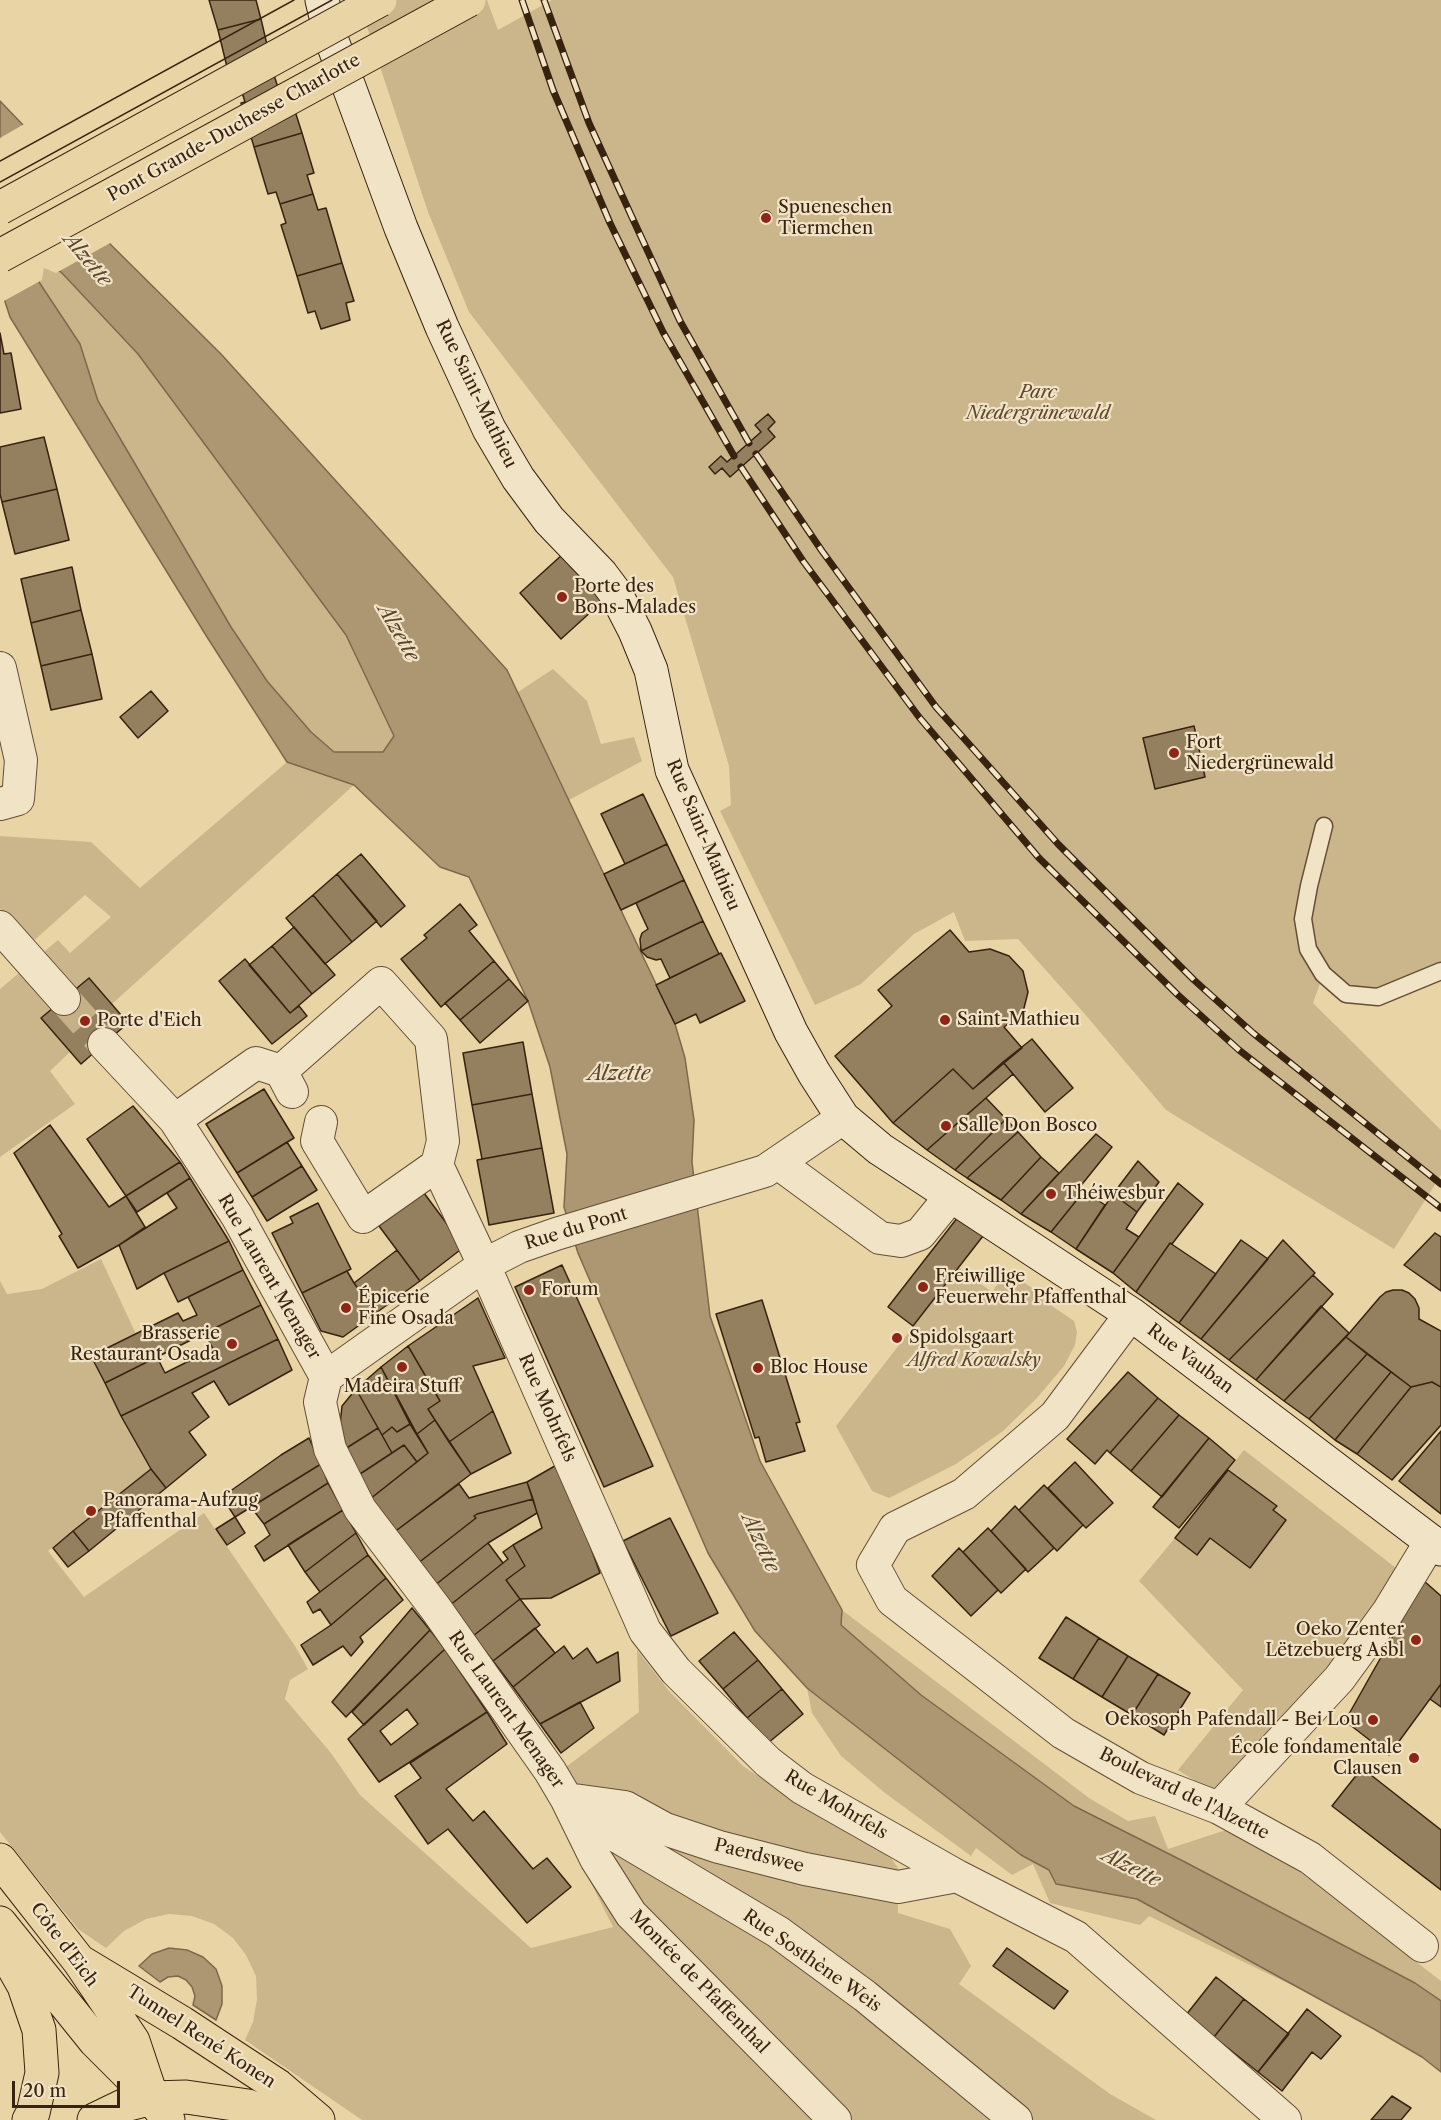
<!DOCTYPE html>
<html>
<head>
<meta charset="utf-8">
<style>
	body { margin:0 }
	#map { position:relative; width:1441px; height:2120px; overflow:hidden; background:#e9d4a6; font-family:"Libre Caslon Text",serif }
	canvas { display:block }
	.scale { position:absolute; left:12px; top:2081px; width:108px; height:27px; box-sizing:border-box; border:3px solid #382210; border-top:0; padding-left:8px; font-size:18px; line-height:21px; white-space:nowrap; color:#382210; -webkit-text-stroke:4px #f1e3c5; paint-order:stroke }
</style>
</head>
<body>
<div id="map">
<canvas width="1441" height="2120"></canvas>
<div class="scale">20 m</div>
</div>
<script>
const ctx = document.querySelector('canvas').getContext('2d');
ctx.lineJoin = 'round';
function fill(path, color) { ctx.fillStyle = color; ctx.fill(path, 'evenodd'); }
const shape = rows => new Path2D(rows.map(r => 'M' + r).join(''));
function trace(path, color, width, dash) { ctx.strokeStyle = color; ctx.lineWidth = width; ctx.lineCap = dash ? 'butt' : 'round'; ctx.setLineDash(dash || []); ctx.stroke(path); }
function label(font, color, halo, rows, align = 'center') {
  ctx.font = font + ' "Libre Caslon Text",serif'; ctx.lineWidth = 4.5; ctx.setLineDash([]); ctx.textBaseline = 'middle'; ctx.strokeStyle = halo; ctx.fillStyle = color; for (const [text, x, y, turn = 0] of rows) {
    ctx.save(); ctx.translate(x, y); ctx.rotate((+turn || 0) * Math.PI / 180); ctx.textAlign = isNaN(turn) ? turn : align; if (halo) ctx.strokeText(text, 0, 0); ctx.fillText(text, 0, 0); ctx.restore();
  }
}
fill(shape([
	[358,0,487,0,498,30,552,0,1441,0,1441,971,1378,997,1346,994,1323,975,1313,1003,1441,1130,1441,1175,1394,1249,1166,1110,1084,1013,1018,939,965,941,954,912,914,934,861,984,815,1005,720,811,731,805,729,766,673,577,469,312,428,212],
	[42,263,61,272,138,354,346,635,394,736,383,752,334,752,311,732,267,681,231,627,98,401,80,344,39,282],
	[553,669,587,701,601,744,634,737,642,761,569,800,518,692],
	[287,762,354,785,112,1004,89,978,42,1018,70,1052,50,1071,75,1104,0,1157,0,989,58,940,70,953,111,917,85,895,30,944,2,913,0,908,0,836,91,842,140,888],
	[101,1259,136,1334,92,1356,151,1469,48,1551,84,1597,204,1513,295,1646,308,1669,290,1680,285,1699,331,1753,360,1795,531,1948,613,1927,542,1785,639,1712,637,1650,669,1691,743,1766,796,1802,891,1858,898,1868,898,1913,950,1929,971,1966,959,1984,1110,2094,1156,2120,362,2120,245,2040,253,2022,257,2000,256,1976,246,1955,233,1938,214,1924,192,1916,169,1914,146,1919,124,1931,106,1948,78,1929,0,1832,0,1281,7,1294,42,1289],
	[959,1268,992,1292,1007,1271,1035,1290,1033,1293,1074,1321,1077,1332,1075,1345,1064,1366,1037,1398,1003,1431,956,1464,889,1498,872,1491,836,1426],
	[1244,1450,1396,1568,1387,1595,1376,1615,1213,1792,1178,1770,1243,1690,1139,1581,1175,1538,1196,1555,1210,1538,1250,1568,1286,1520,1273,1510,1276,1506,1228,1470],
	[842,1610,1089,1798,1128,1821,1155,1816,1168,1849,1226,1830,1299,1871,1441,1981,1441,2001,1415,1983,1183,1861,1074,1806,921,1695,841,1625],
	[807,1688,1021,1855,1049,1870,1056,1883,1137,1898,1316,1997,1149,1916,1140,1925,1050,1903,1033,1864,1012,1875,976,1848,971,1856,885,1793,841,1756,812,1713]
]), '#cbb68c');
const water = shape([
	[0,101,24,126,101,235,221,354,507,670,675,1024,685,1058,694,1120,692,1162,710,1316,760,1461,842,1610,841,1625,921,1695,1074,1806,1183,1861,1415,1983,1441,2001,1441,2072,1422,2057,1374,2029,1137,1899,1056,1884,1049,1870,1021,1855,807,1688,755,1631,708,1553,578,1253,564,1207,567,1154,550,1067,528,1001,469,877,440,867,354,785,287,762,207,637,10,317,0,286,0,101],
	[42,264,61,272,138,354,346,635,394,736,383,752,334,752,311,732,267,681,231,627,98,401,80,344,39,282,42,264],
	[169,1948,187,1950,203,1957,216,1969,222,1986,222,2004,216,2020,193,2005,195,1996,192,1987,186,1980,178,1976,168,1977,160,1982,139,1966,152,1954,169,1948]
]);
fill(water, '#ad9773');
trace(water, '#7e684b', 1.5);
fill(shape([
	[26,123,103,233,112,242,56,273,44,268,42,280,2,302,0,295,0,138]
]), '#e9d4a6');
const building = shape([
	[209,0,256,0,261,19,218,30,209,0],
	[261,19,274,75,227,67,218,30,261,19],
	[274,75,279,91,288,89,302,133,254,147,241,103,245,102,240,86,274,75],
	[302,133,314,173,307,175,313,194,280,204,276,192,268,194,254,147,302,133],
	[313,194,318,210,326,208,342,263,297,276,281,225,286,223,280,204,313,194],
	'760 217a6 6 0 1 1 12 0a6 6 0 1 1-12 0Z',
	[342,263,354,301,346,303,350,320,321,329,315,311,308,313,297,276,342,263],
	[0,333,4,354,11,353,21,409,0,413,0,333],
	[768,414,775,422,768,429,775,437,730,477,722,468,715,474,709,467,721,456,727,462,761,432,755,425,768,414],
	[44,437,57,489,2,502,0,494,0,447,44,437],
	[57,489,69,540,15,554,2,502,57,489],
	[563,554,604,600,561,639,520,593,563,554],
	[72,567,81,610,31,623,21,579,72,567],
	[81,610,92,654,41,666,31,623,81,610],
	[92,654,102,699,51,710,41,666,92,654],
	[151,691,168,711,138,738,120,717,151,691],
	[1194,726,1205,777,1155,789,1143,738,1194,726],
	[643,794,667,844,625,864,601,814,643,794],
	[667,844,684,880,621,910,604,874,667,844],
	[361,854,405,906,381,927,337,874,361,854],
	[337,874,377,921,352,942,313,895,337,874],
	[684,880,703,921,641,951,640,939,642,933,648,929,636,903,684,880],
	[313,895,352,942,325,964,286,918,313,895],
	[460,904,477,925,469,931,494,961,441,1007,401,959,427,938,424,935,460,904],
	[703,921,719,954,670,978,661,959,656,960,647,957,641,951,703,921],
	[294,927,335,975,312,994,272,946,294,927],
	[950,930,969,952,990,949,1009,956,1023,971,1028,992,1023,1012,1004,1027,1022,1048,973,1089,953,1069,893,1123,835,1056,892,1006,878,990,950,930],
	[272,946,312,994,290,1013,249,965,272,946],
	[721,953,745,1001,700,1023,696,1014,675,1024,656,985,721,953],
	[245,959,290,1013,299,1006,307,1016,272,1044,219,981,245,959],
	[494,961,509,979,460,1020,445,1003,494,961],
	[89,978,128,1023,81,1064,41,1018,89,978],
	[509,979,528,1001,480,1043,460,1020,509,979],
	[1032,1039,1073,1088,1045,1112,1003,1062,1032,1039],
	[523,1042,532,1094,472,1105,463,1053,523,1042],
	[1003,1062,1013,1074,927,1150,893,1123,953,1069,973,1089,1003,1062],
	[264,1089,294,1138,237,1173,206,1124,264,1089],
	[532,1094,542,1148,482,1159,472,1105,532,1094],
	[986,1098,1006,1119,955,1170,927,1150,986,1098],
	[133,1106,180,1162,126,1196,87,1139,133,1106],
	[1006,1119,1018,1132,967,1178,955,1170,1006,1119],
	[50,1125,109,1207,126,1196,145,1227,119,1245,78,1268,59,1236,62,1234,14,1153,50,1125],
	[1018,1132,1041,1157,1001,1200,967,1178,1018,1132],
	[1096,1134,1112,1147,1079,1188,1084,1191,1051,1232,1021,1214,1096,1134],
	[287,1142,302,1166,252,1197,237,1173,287,1142],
	[542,1148,554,1213,489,1225,477,1160,542,1148],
	[1041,1157,1059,1173,1021,1214,1001,1200,1041,1157],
	[1138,1161,1159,1182,1137,1212,1113,1194,1138,1161],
	[180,1162,190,1178,137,1212,126,1196,180,1162],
	[302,1166,317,1190,267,1221,252,1197,302,1166],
	[190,1178,229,1241,164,1273,137,1289,119,1245,177,1208,167,1193,190,1178],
	[1178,1183,1203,1204,1172,1244,1170,1243,1136,1292,1113,1273,1178,1183],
	[1084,1191,1105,1205,1076,1249,1051,1232,1084,1191],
	[424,1193,464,1247,420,1281,379,1226,424,1193],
	[1113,1194,1137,1212,1126,1229,1139,1237,1113,1273,1076,1249,1113,1194],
	[318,1203,351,1269,302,1293,272,1233,293,1223,290,1217,318,1203],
	[958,1217,983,1236,913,1326,888,1307,958,1217],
	[1435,1233,1441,1237,1441,1291,1404,1265,1435,1233],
	[1241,1240,1268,1259,1201,1339,1179,1323,1241,1240],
	[1283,1240,1315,1273,1229,1360,1201,1339,1283,1240],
	[229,1241,243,1270,178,1302,164,1273,229,1241],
	[1170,1243,1216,1274,1179,1323,1136,1292,1170,1243],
	[397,1250,420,1281,376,1313,354,1283,397,1250],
	[562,1265,653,1466,604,1487,515,1287,562,1265],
	[243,1270,261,1305,105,1383,91,1356,178,1313,183,1321,197,1315,188,1297,243,1270],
	[347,1271,354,1283,376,1313,343,1337,321,1331,302,1293,347,1271],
	[1313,1275,1333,1294,1256,1380,1229,1360,1313,1275],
	[1393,1290,1402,1290,1409,1293,1415,1299,1419,1308,1419,1319,1441,1331,1441,1387,1432,1382,1411,1387,1346,1337,1380,1297,1386,1292,1393,1290],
	[478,1298,505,1358,473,1366,493,1411,449,1442,428,1409,440,1401,408,1346,478,1298],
	[762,1300,800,1422,796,1423,805,1451,766,1462,759,1437,755,1438,716,1314,762,1300],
	[261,1305,278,1339,121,1416,105,1383,157,1357,165,1373,213,1349,205,1333,261,1305],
	[1321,1306,1349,1333,1284,1401,1256,1380,1321,1306],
	[1346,1337,1367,1354,1309,1419,1284,1401,1346,1337],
	[278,1339,292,1370,229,1405,214,1381,192,1393,209,1417,189,1432,206,1455,166,1488,151,1469,121,1416,278,1339],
	[408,1346,440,1401,428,1409,435,1420,417,1434,381,1367,408,1346],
	[1367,1354,1391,1372,1335,1440,1309,1419,1367,1354],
	[381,1367,410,1424,397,1432,392,1427,382,1435,356,1389,381,1367],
	[1128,1372,1158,1398,1110,1453,1107,1450,1095,1464,1067,1439,1128,1372],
	[1391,1372,1411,1387,1357,1454,1335,1440,1391,1372],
	[1432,1382,1441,1387,1441,1425,1392,1480,1357,1454,1411,1387,1432,1382],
	[356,1389,378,1428,345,1449,339,1435,342,1406,356,1389],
	[1158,1398,1179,1415,1131,1471,1110,1453,1158,1398],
	[493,1411,511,1453,471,1474,449,1442,493,1411],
	[1179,1415,1209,1438,1162,1497,1131,1471,1179,1415],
	[435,1420,471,1474,393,1533,370,1499,428,1453,417,1434,435,1420],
	[410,1424,428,1453,417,1462,404,1445,392,1453,382,1435,392,1427,397,1432,410,1424],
	[378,1428,392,1453,357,1476,345,1449,378,1428],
	[1441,1431,1441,1514,1399,1481,1441,1431],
	[309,1438,321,1464,235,1517,222,1497,281,1455,309,1438],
	[1209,1438,1235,1460,1179,1528,1153,1507,1209,1438],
	[404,1445,417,1462,370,1499,357,1476,404,1445],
	[1075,1462,1113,1503,1086,1528,1048,1488,1075,1462],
	[560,1463,600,1573,551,1598,520,1599,506,1580,525,1566,513,1545,542,1528,527,1482,560,1463],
	[321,1464,328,1483,264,1524,251,1507,321,1464],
	[151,1469,166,1488,89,1551,73,1531,151,1469],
	[1228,1470,1277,1506,1273,1510,1286,1520,1250,1568,1210,1538,1197,1555,1175,1538,1228,1470],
	[527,1482,533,1499,477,1514,474,1516,476,1518,417,1564,393,1533,459,1484,469,1498,527,1482],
	[328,1483,343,1510,264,1561,255,1546,270,1535,264,1524,328,1483],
	[1044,1485,1083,1525,1057,1551,1019,1510,1044,1485],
	[533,1499,537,1513,488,1543,434,1586,417,1564,476,1518,474,1516,477,1514,533,1499],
	[1015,1506,1054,1548,1028,1572,991,1531,1015,1506],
	[343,1510,356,1533,305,1572,288,1545,343,1510],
	[235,1517,245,1533,227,1545,216,1529,235,1517],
	[670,1518,718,1613,671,1636,623,1541,670,1518],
	[988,1528,1026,1569,1001,1593,963,1552,988,1528],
	[73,1531,89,1551,68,1567,53,1548,73,1531],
	[356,1533,368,1555,320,1592,305,1572,356,1533],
	[488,1543,503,1563,449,1606,434,1586,488,1543],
	[513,1545,525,1566,506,1580,520,1599,473,1636,449,1606,508,1559,503,1552,513,1545],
	[959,1548,998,1590,971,1616,932,1576,959,1548],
	[368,1555,386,1578,331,1625,320,1609,313,1613,307,1602,368,1555],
	[386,1578,403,1600,360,1637,363,1642,351,1656,343,1646,313,1665,301,1645,331,1625,386,1578],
	[1424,1581,1441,1596,1441,1684,1389,1755,1345,1721,1424,1581],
	[520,1599,540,1625,493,1661,473,1636,520,1599],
	[412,1608,430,1630,346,1717,332,1702,412,1608],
	[1066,1617,1099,1638,1073,1679,1039,1658,1066,1617],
	[535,1628,555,1653,513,1687,493,1661,535,1628],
	[430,1630,445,1649,364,1725,352,1712,430,1630],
	[734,1632,758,1660,723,1689,699,1661,734,1632],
	[1099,1638,1128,1656,1102,1697,1073,1679,1099,1638],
	[564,1646,573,1659,587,1648,597,1663,618,1652,620,1681,540,1724,513,1687,564,1646],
	[445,1649,487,1712,379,1782,348,1739,445,1649],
	[407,1709,418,1724,391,1745,380,1731,407,1709],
	[1128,1656,1158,1674,1132,1715,1102,1697,1128,1656],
	[758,1660,782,1689,747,1718,723,1689,758,1660],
	[1158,1674,1190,1693,1164,1735,1132,1715,1158,1674],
	[1441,1684,1441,1707,1430,1699,1441,1684],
	[782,1689,803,1714,768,1743,747,1718,782,1689],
	[580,1702,594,1728,561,1753,540,1724,580,1702],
	[487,1712,507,1744,446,1789,473,1821,484,1811,533,1869,547,1858,571,1887,527,1923,448,1829,428,1844,395,1796,421,1778,410,1763,487,1712],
	[1362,1768,1441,1830,1441,1890,1332,1806,1362,1768],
	[1007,1948,1068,1991,1054,2009,993,1966,1007,1948],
	[1216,1977,1244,1999,1214,2037,1186,2015,1216,1977],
	[1244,1999,1289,2034,1258,2072,1214,2037,1244,1999],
	[1307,2009,1341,2036,1321,2059,1312,2052,1282,2091,1258,2072,1307,2009],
	[1392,2096,1411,2108,1401,2120,1371,2120,1392,2096]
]);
fill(building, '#947f5e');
trace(building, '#382210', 1.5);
trace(shape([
	[64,999,104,1044]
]), '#c6b088', 32, [32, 16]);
const service = shape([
	[1324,826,1309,886,1303,919,1308,949,1323,974,1346,994,1378,997,1441,971]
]);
const minor = shape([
	[0,668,21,760,18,799,0,804],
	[0,927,64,999],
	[104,1044,175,1120,237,1216,326,1377,320,1402,330,1449,360,1509,436,1609,550,1771,566,1798,596,1859,631,1914,835,2120],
	[281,1071,381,983,431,1039,443,1141,437,1165,484,1265,645,1631,676,1671,768,1762,802,1788,957,1876,1076,1937,1285,2120],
	[175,1120,256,1063,281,1071,292,1092],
	[321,1122,317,1141,363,1217,437,1165],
	[778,1163,880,1238,901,1241,920,1234,951,1196],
	[1131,1314,1055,1416,964,1494,895,1528,873,1565,892,1600,1063,1733,1141,1778,1219,1808,1310,1858,1422,1946],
	[326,1377,484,1265,519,1247,556,1234,765,1171,843,1118],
	[567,1799,625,1807,665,1829,719,1847,805,1869,898,1887,957,1876],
	[572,1803,613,1834,778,1932,865,1996,1016,2120],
	[1219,1808,1339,1679,1388,1612,1431,1541]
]);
const secondary = shape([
	[322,0,331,38,401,228,442,327,489,429,518,478,549,520,601,574,616,594,635,631,651,670,672,770,791,1032,814,1073,843,1118,880,1149,1131,1314,1441,1549]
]);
const primary = shape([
	[0,1860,79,1961,133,2041,152,2098],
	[0,1923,95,2041,152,2098,168,2120],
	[6,1954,24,1986,39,2030,42,2073,33,2113,29,2120],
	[79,1961,182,2023,278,2086,318,2120],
	[94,2120,125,2105,152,2098,186,2097,248,2106,276,2120]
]);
trace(service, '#644e36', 19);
trace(minor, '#644e36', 34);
trace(secondary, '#382210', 35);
trace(primary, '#382210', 35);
trace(service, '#f1e3c5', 16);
trace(minor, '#f1e3c5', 32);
trace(secondary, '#f1e3c5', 33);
trace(primary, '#e9d4a6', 33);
trace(shape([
	[0,161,294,0],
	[0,182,332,0]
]), '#382210', 1.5);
const rail = shape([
	[522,0,553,90,610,223,663,332,734,456],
	[544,0,589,123,631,215,680,321,749,443],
	[756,454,822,551,936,707,1058,844,1194,980,1253,1033,1441,1184],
	[741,467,803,561,919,717,1039,858,1178,995,1239,1050,1441,1208]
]);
trace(rail, '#382210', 7);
trace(rail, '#f1e3c5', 4.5, [14]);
const primaryBridge = shape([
	[0,208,380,0],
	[0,256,469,0]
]);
trace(primaryBridge, '#382210', 35, []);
trace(primaryBridge, '#e9d4a6', 33);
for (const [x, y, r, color] of [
	[766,218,6,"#8f2418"],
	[562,597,6,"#8f2418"],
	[1174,753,6,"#8f2418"],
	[945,1020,6,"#8f2418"],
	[85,1021,6,"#8f2418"],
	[946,1126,6,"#8f2418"],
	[1051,1194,6,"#8f2418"],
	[923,1287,6,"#8f2418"],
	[529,1290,6,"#8f2418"],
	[346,1308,6,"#8f2418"],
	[897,1338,6,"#8f2418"],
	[232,1344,6,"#8f2418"],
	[402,1367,6,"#8f2418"],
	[758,1368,6,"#8f2418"],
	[91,1511,6,"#8f2418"],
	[1416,1640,6,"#8f2418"],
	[1373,1720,6,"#8f2418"],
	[1414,1758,6,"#8f2418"]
]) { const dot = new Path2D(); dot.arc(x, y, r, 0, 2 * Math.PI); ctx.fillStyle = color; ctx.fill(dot); trace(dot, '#f1e3c5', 2); }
label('18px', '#382210', '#f1e3c5', [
	["Pont Grande-Duchesse Charlotte",234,128,-29],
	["Rue Saint-Mathieu",476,394,64],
	["Rue Saint-Mathieu",703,835,67],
	["Rue du Pont",576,1229,-17],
	["Rue Laurent Menager",269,1277,60],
	["Rue Vauban",1190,1359,37],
	["Rue Mohrfels",547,1408,66],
	["Rue Laurent Menager",506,1710,55],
	["Boulevard de l'Alzette",1184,1794,26],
	["Rue Mohrfels",836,1805,31],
	["Paerdswee",759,1856,14],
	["Côte d'Eich",64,1945,53],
	["Rue Sosthène Weis",812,1961,35],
	["Montée de Pfaffenthal",699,1982,46],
	["Tunnel René Konen",201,2037,33]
]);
label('18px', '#382210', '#f1e3c5', [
	["Spueneschen",778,208],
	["Tiermchen",778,229],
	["Porte des",574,587],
	["Bons-Malades",574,608],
	["Fort",1186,743],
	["Niedergrünewald",1186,764],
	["Saint-Mathieu",957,1020],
	["Porte d'Eich",97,1021],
	["Salle Don Bosco",958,1126],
	["Théiwesbur",1063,1194],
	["Freiwillige",935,1277],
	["Feuerwehr Pfaffenthal",935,1298],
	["Forum",541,1290],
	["Épicerie",358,1298],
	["Fine Osada",358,1319],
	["Brasserie",220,1334,"right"],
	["Restaurant Osada",220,1355,"right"],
	["Spidolsgaart",909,1338],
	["Bloc House",770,1368],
	["Madeira Stuff",402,1387,"center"],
	["Panorama-Aufzug",103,1501],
	["Pfaffenthal",103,1522],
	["Oeko Zenter",1404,1630,"right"],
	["Lëtzebuerg Asbl",1404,1651,"right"],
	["Oekosoph Pafendall - Bei Lou",1361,1720,"right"],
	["École fondamentale",1402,1748,"right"],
	["Clausen",1402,1769,"right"]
], 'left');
label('italic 18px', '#5d472f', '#f1e3c5', [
	["Parc",1038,393],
	["Niedergrünewald",1038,414],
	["Alfred Kowalsky",974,1361]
]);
label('italic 20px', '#5b452e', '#f1e3c5', [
	["Alzette",87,260,50],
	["Alzette",398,633,60],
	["Alzette",619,1074],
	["Alzette",760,1543,65],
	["Alzette",1131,1868,27]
]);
</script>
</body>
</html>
